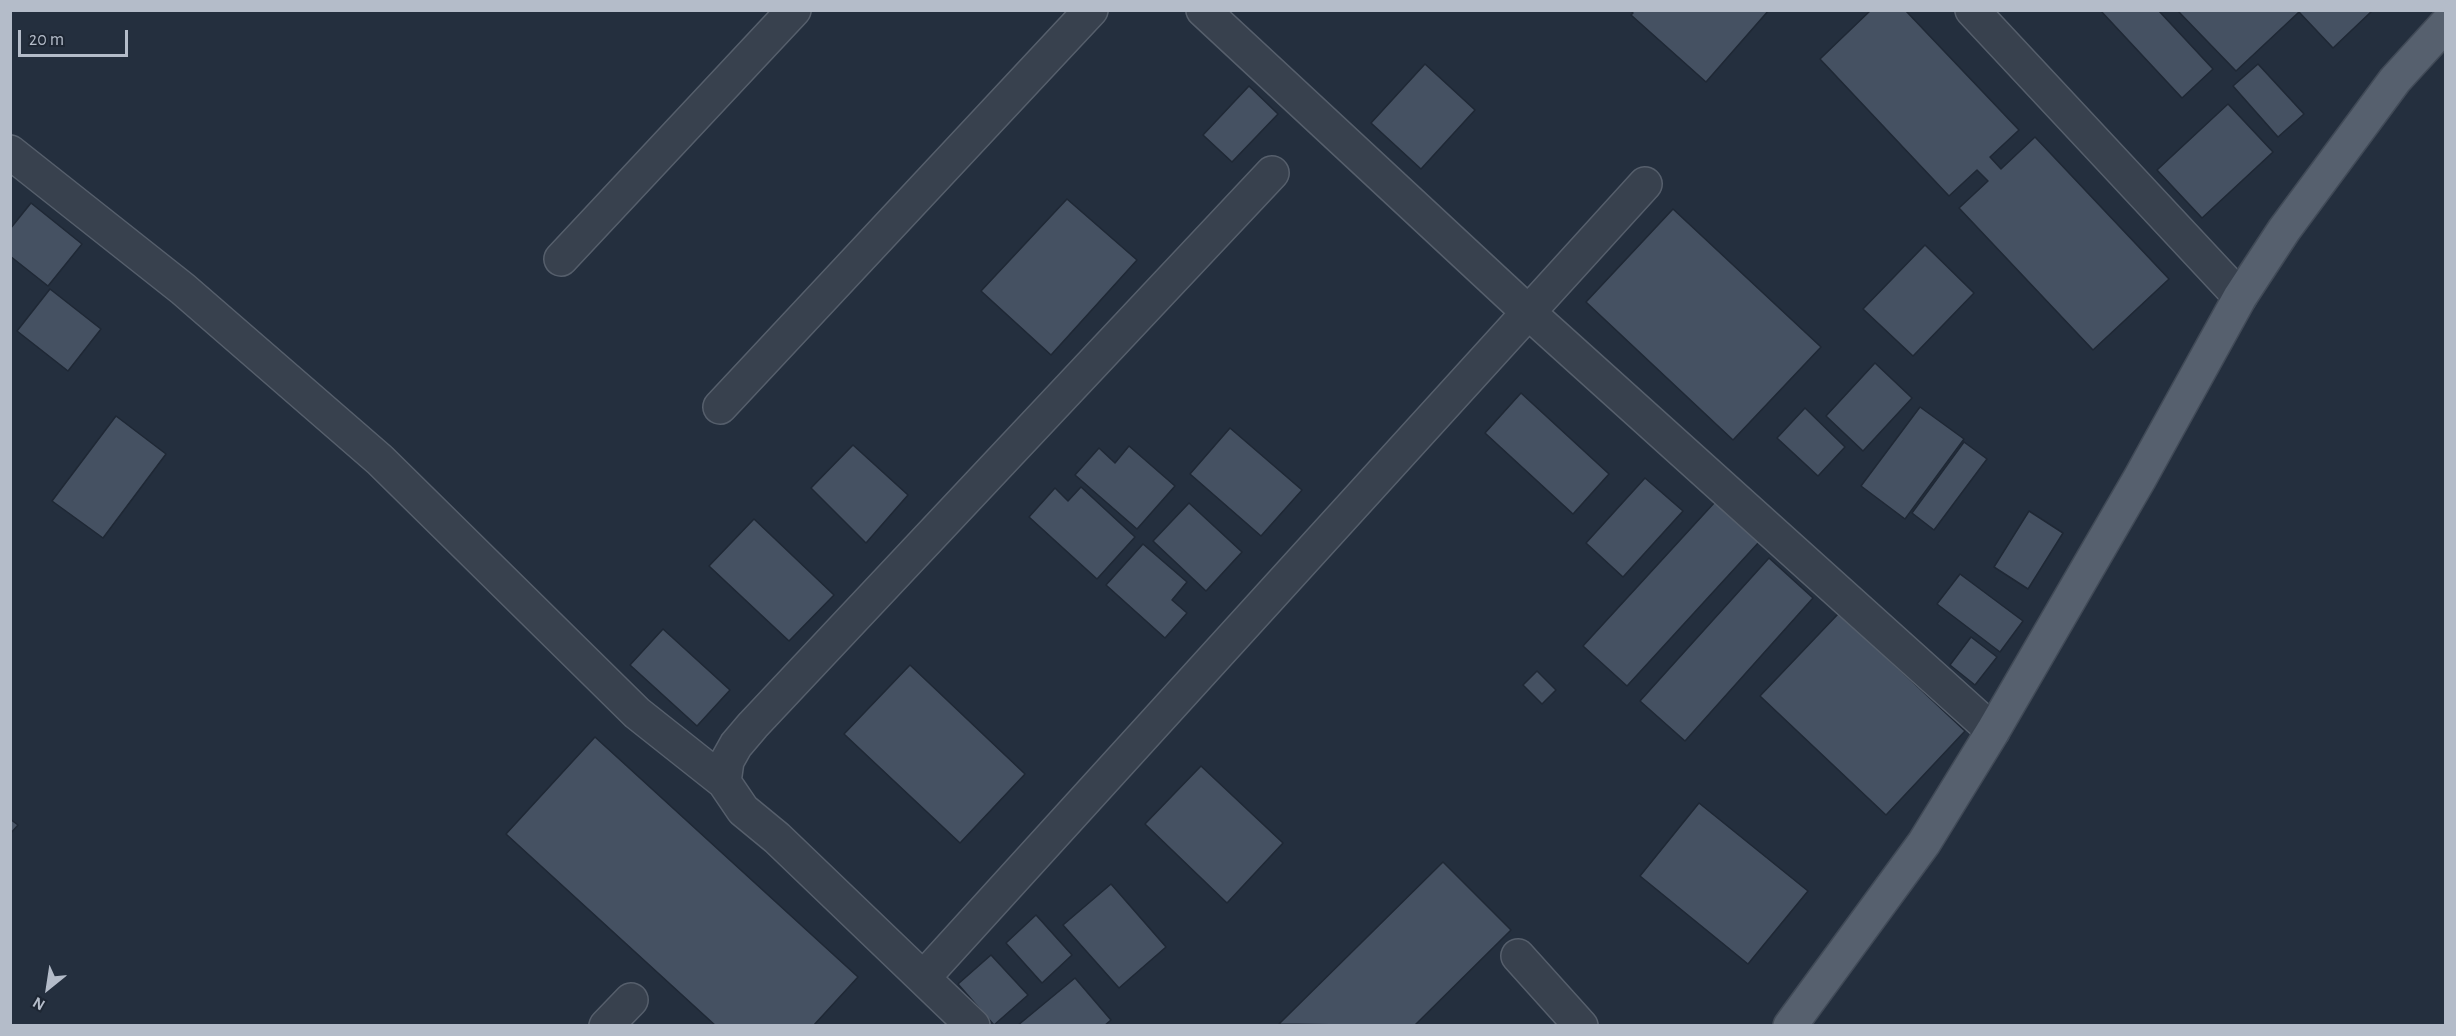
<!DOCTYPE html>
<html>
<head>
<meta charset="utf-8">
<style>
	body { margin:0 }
	#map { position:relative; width:2456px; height:1036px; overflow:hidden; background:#242f3e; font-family:"Alegreya Sans",sans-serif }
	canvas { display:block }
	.frame { position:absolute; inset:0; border:12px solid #b4bcc9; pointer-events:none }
	.north { position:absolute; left:18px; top:958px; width:60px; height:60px; -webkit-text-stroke:4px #1d2633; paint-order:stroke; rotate:210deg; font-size:16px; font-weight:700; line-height:24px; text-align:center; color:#b4bcc9 }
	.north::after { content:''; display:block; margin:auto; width:21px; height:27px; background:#b4bcc9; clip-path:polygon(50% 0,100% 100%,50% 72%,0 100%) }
	.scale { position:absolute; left:18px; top:30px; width:110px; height:27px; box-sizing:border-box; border:3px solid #b4bcc9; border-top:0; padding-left:8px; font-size:18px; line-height:21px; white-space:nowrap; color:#b4bcc9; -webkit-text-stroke:4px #1d2633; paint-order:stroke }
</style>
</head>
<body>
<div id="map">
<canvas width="2456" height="1036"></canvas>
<div class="frame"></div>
<div class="north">N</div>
<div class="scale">20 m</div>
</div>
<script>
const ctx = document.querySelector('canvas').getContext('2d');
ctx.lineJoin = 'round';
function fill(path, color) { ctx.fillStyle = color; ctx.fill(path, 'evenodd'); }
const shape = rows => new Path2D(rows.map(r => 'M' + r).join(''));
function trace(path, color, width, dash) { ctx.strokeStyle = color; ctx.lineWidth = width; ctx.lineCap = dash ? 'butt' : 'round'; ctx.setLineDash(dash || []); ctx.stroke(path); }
const building = shape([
	[1630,10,1769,10,1706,82,1631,15,1633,13,1630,10],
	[1871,10,1905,10,2019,130,1990,157,2001,169,2035,137,2169,279,2093,350,1959,208,1988,181,1977,170,1949,196,1820,59,1871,10],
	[2100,10,2158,10,2213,69,2182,98,2100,10],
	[2177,10,2373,10,2333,48,2299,12,2236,71,2177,10],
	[1425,64,1475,110,1421,169,1371,123,1425,64],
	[2258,64,2304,114,2278,137,2233,86,2258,64],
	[1249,86,1278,114,1232,162,1203,135,1249,86],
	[2228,104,2273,152,2202,218,2157,170,2228,104],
	[1067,199,1137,260,1051,355,981,291,1067,199],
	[31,203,82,244,48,286,10,256,10,229,31,203],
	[1673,209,1821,347,1733,440,1586,302,1673,209],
	[1925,245,1974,293,1913,356,1863,309,1925,245],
	[50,289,101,329,68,371,17,331,50,289],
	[1875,363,1912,398,1863,451,1826,416,1875,363],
	[1521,393,1609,474,1573,514,1485,433,1521,393],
	[1920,407,1964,439,1905,519,1861,486,1920,407],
	[1805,408,1845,447,1818,476,1777,438,1805,408],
	[116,416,166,454,103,538,52,501,116,416],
	[1230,428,1302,490,1261,536,1190,474,1230,428],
	[1964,442,1987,459,1934,530,1912,513,1964,442],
	[853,445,908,495,866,543,811,488,853,445],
	[1129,446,1175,486,1137,529,1075,475,1099,448,1115,463,1129,446],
	[1645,478,1683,511,1623,577,1586,543,1645,478],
	[1081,487,1135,537,1097,579,1029,517,1055,488,1068,501,1081,487],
	[1715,502,1759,542,1627,686,1583,646,1715,502],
	[1189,503,1242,552,1206,591,1153,541,1189,503],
	[2029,511,2063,533,2028,589,1994,567,2029,511],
	[754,519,834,595,789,641,709,566,754,519],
	[1143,544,1187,582,1172,600,1187,613,1165,638,1106,585,1143,544],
	[1769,558,1813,598,1685,741,1640,701,1769,558],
	[1960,574,2023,621,2000,652,1937,604,1960,574],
	[1839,613,1965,731,1886,815,1760,696,1839,613],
	[663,629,730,690,697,726,630,665,663,629],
	[1971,637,1997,657,1975,685,1950,665,1971,637],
	[910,665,1025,774,960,843,844,734,910,665],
	[1537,671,1556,690,1542,704,1523,685,1537,671],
	[595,737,858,977,813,1026,716,1026,506,834,595,737],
	[1201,766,1283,843,1227,903,1145,824,1201,766],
	[1699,803,1808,891,1748,964,1640,876,1699,803],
	[10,819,18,825,10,834,10,819],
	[1443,862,1511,930,1414,1026,1279,1024,1443,862],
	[1111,884,1166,947,1119,988,1063,925,1111,884],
	[1036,915,1072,955,1042,983,1006,943,1036,915],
	[991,955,1028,995,994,1025,958,984,991,955],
	[1075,978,1111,1020,1104,1026,1017,1026,1075,978]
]);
fill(building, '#455162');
trace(building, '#1f2835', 1.5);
const minor = shape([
	[1203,10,1528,312,1993,731],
	[1972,10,2240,297],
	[10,152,183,289,380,460,637,713,724,782],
	[561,259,794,10],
	[720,407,1091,10],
	[1518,956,1581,1026],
	[924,977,1645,184],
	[606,1026,631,1000],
	[973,1026,777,838,743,810,724,782,727,761,736,745,753,725,1272,173]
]);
const major = shape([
	[1790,1026,1924,843,1993,731,2140,478,2240,297,2284,230,2395,80,2446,24]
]);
trace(minor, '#565f6c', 36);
trace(major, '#414a57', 36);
trace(minor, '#38414e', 33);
trace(major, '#56606e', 33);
</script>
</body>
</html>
